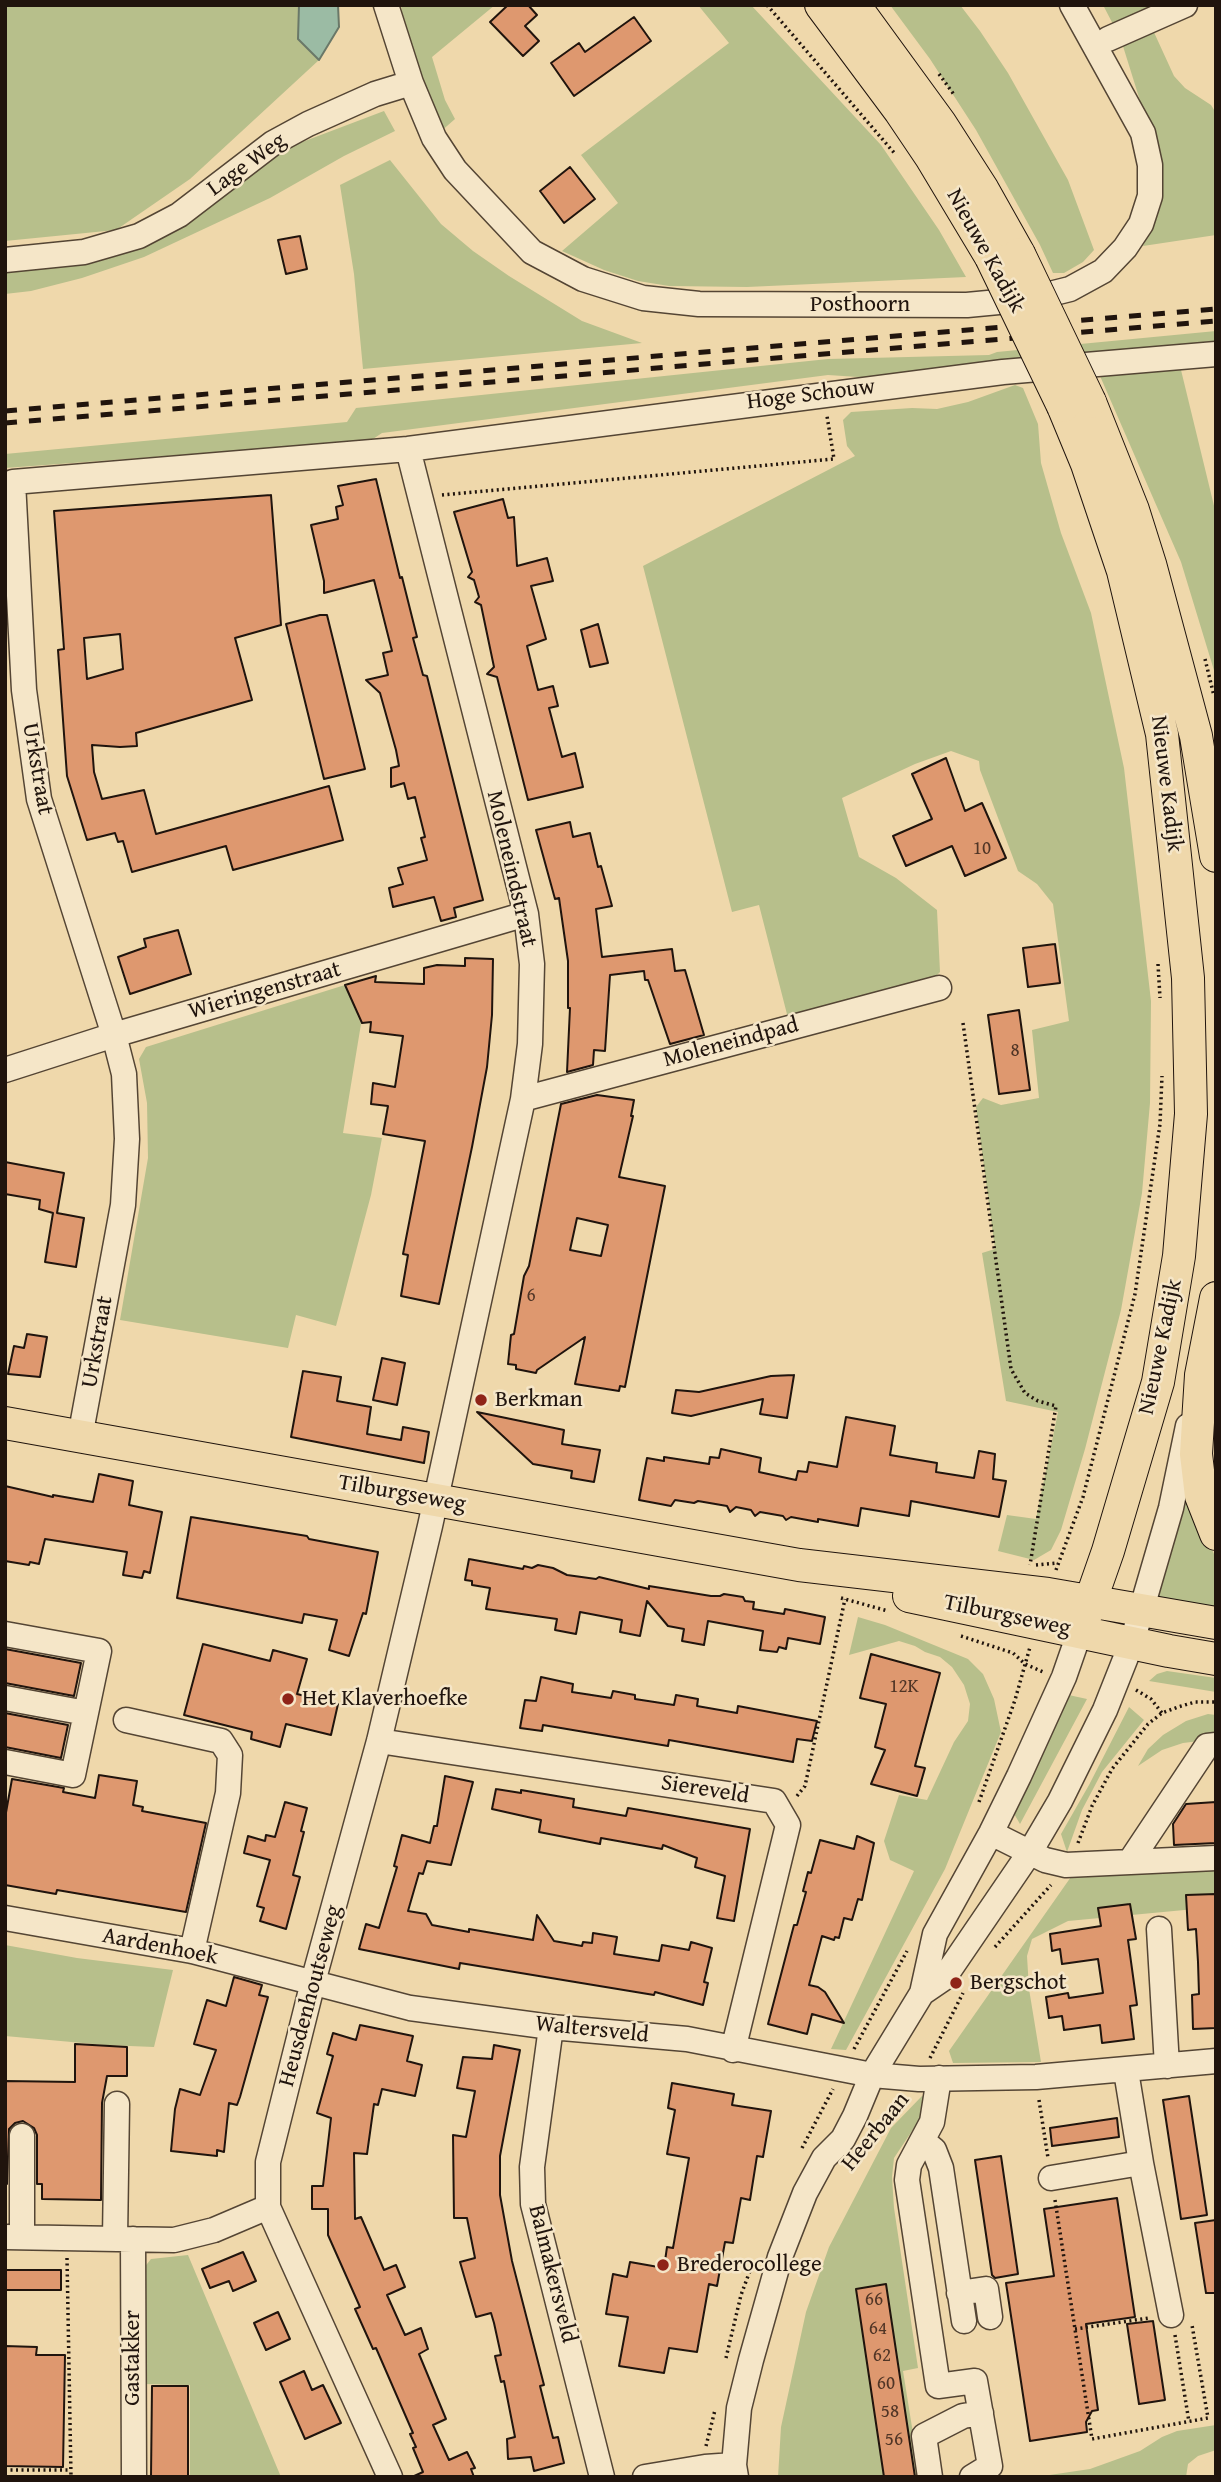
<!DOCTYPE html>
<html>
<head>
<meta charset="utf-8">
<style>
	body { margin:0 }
	#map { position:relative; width:1221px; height:2482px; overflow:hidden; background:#efd8ab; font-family:"Gentium Book Plus",serif }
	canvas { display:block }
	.frame { position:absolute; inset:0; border:7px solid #20140d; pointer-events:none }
</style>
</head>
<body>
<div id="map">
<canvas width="1221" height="2482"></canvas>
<div class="frame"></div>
</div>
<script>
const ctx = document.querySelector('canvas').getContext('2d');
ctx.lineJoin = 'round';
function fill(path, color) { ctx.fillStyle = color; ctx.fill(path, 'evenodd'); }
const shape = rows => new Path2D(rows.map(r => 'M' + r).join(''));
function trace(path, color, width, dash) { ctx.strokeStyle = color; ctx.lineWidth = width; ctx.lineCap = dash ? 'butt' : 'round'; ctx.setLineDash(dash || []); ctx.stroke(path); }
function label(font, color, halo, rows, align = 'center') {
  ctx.font = font + ' "Gentium Book Plus",serif'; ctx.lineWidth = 5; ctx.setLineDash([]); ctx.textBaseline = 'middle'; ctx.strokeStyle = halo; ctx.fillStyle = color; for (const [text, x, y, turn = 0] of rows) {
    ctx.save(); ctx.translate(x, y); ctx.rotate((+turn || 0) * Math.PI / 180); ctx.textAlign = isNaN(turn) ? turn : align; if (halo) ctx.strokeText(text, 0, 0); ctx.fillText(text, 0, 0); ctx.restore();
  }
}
fill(shape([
	[5,5,299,5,298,39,319,60,190,179,116,230,5,241],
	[401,5,495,5,432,57,445,100,455,119,439,133,405,34],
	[698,5,751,5,881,145,939,230,966,277,747,287,669,286,638,281,604,270,562,251,618,203,581,155,729,43],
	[890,5,960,5,980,31,1008,73,1068,180,1094,250,1083,262,1064,273,1053,273,1040,245,976,130,930,59],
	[1103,5,1161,5,1115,28],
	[1152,28,1174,76,1185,88,1211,105,1216,113,1216,235,1143,246,1161,206,1162,171,1122,43],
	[384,111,395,131,344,156,270,198,144,257,82,278,31,291,5,294,5,270,84,256,297,144],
	[390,160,441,224,473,251,509,276,582,321,642,343,363,369,354,274,340,185],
	[1216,331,1216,345,873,378,828,375,382,433,370,441,5,468,5,454,347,422,356,408,828,359,989,355,997,352],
	[1181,370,1216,514,1216,677,1181,562,1100,376],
	[1015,385,1023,388,1038,424,1041,463,1061,533,1091,613,1124,768,1151,1001,1150,1103,1142,1193,1121,1310,1085,1449,1061,1530,1051,1550,1034,1560,998,1551,1007,1515,1036,1519,1058,1412,1006,1401,982,1253,995,1249,976,1107,983,1098,1001,1105,1039,1098,1032,1030,1069,1021,1053,904,1037,884,1018,871,980,770,979,761,951,751,915,764,842,798,859,857,896,878,937,910,940,972,928,984,789,1022,759,905,732,912,643,566,855,456,847,446,843,420,851,412,912,408,937,409,968,402],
	[345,985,361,1024,343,1133,382,1138,371,1195,336,1326,296,1315,288,1348,120,1320,148,1158,147,1103,139,1059,146,1047],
	[1182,1489,1216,1558,1216,1612,1165,1604,1154,1596],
	[858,1617,885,1625,968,1659,983,1674,994,1699,1001,1732,945,1869,846,2050,831,2049,914,1871,890,1860,884,1841,899,1795,927,1800,954,1742,968,1721,970,1704,964,1685,952,1667,940,1657,925,1652,915,1646,899,1641,849,1655],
	[1167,1671,1216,1678,1216,1692,1149,1681,1157,1674],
	[1064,1694,1087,1699,1020,1824,1013,1812],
	[1129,1707,1144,1720,1102,1772,1082,1810,1067,1852,1061,1834,1089,1785],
	[1208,1714,1216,1715,1216,1739,1183,1743,1162,1750,1138,1766,1148,1749,1163,1735,1186,1721],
	[1216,1865,1216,1907,1068,1921,1032,1939,1027,1956,1029,1989,1041,2062,953,2063,949,2051,1073,1874],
	[5,1945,77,1958,173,1970,154,2047,105,2045,5,2036],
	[922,2096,926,2098,920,2119,894,2158,892,2177,894,2208,918,2368,903,2371,920,2477,778,2477,781,2427,806,2312,829,2247,891,2128],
	[188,2255,281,2477,190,2477,190,2385,143,2384,143,2269,151,2259],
	[1216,2425,1216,2450,1198,2456,1188,2464,1186,2477,1036,2477,1090,2469,1140,2451,1162,2437,1177,2431]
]), '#b7bf8b');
const water = shape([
	[299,5,338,5,339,27,319,60,298,39,299,5]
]);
fill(water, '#9bbba4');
trace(water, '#6a7868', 2);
const building = shape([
	[508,5,528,5,537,15,525,26,539,41,523,56,490,22,508,5],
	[634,17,651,41,574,96,551,63,579,43,585,52,634,17],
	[570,167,595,199,564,223,540,191,570,167],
	[300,236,307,269,286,274,278,240,300,236],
	[376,479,400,578,402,577,417,637,413,638,423,675,427,676,483,900,454,908,456,917,441,921,434,897,393,907,389,888,403,884,398,868,427,860,421,838,425,837,415,797,408,799,404,783,391,787,391,768,399,766,396,750,380,693,366,680,388,675,383,653,392,651,374,580,324,593,324,581,311,525,338,519,336,507,343,505,338,486,376,479],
	[271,495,281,625,235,638,252,700,136,733,137,746,120,747,92,745,94,772,102,799,144,790,156,834,329,786,343,840,233,870,226,846,132,872,123,841,118,842,115,833,87,840,67,776,58,650,64,649,54,511,271,495],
	[120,634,123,669,87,679,84,638,120,634],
	[503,499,508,518,514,517,517,566,547,558,553,581,531,586,546,639,527,646,538,690,553,686,558,706,549,708,562,757,575,753,583,787,528,800,497,677,487,674,494,667,481,605,475,602,479,597,474,580,468,577,472,572,454,512,503,499],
	[320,615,327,615,365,769,324,779,286,624,320,615],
	[598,624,608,663,590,667,581,630,598,624],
	[946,758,965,811,982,803,1006,858,965,876,952,846,906,866,893,836,932,819,912,774,946,758],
	[570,822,573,837,590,833,598,867,601,866,612,906,596,909,602,957,672,949,675,971,685,970,704,1035,670,1044,648,980,645,980,644,971,610,975,605,1051,594,1050,593,1065,567,1072,570,1008,568,1008,568,961,559,898,555,899,536,830,570,822],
	[178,930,191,974,130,994,118,957,146,947,144,939,178,930],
	[1055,944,1060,983,1028,987,1023,948,1055,944],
	[465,958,493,959,492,1015,487,1067,472,1147,439,1304,401,1296,408,1255,403,1254,425,1141,383,1134,388,1106,371,1104,373,1083,395,1087,403,1036,370,1032,371,1022,362,1023,345,985,376,976,375,982,424,984,424,968,437,965,465,966,465,958],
	[1019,1010,1030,1090,999,1094,988,1015,1019,1010],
	[597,1095,634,1100,631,1116,633,1116,619,1177,665,1186,625,1387,620,1386,619,1391,575,1384,585,1337,537,1370,536,1373,516,1369,516,1365,508,1364,511,1335,514,1334,524,1276,529,1266,561,1104,597,1095],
	[577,1218,608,1225,601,1256,570,1250,577,1218],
	[5,1162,64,1173,57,1213,84,1218,76,1267,45,1262,53,1213,39,1209,40,1200,5,1194,5,1162],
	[27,1334,47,1337,40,1377,8,1374,14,1346,24,1348,27,1334],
	[382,1358,405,1363,397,1405,373,1400,382,1358],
	[303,1371,341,1377,337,1401,371,1407,367,1434,401,1440,403,1427,429,1432,424,1463,291,1437,303,1371],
	[794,1375,787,1418,760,1414,763,1399,691,1416,672,1413,676,1390,699,1392,771,1376,794,1375],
	[477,1412,564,1430,562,1444,600,1450,594,1482,571,1478,572,1471,533,1464,477,1412],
	[846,1417,895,1426,890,1455,937,1463,936,1472,974,1478,979,1451,995,1454,993,1479,1006,1481,999,1517,911,1501,909,1516,861,1508,858,1526,818,1519,818,1522,791,1517,786,1520,783,1516,760,1512,755,1516,751,1510,736,1507,730,1512,727,1506,698,1501,694,1503,675,1500,671,1506,639,1500,647,1458,664,1461,664,1457,709,1464,710,1457,719,1458,721,1449,761,1458,759,1472,796,1480,798,1471,807,1472,809,1462,837,1467,846,1417],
	[99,1474,133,1481,129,1505,162,1512,150,1573,144,1571,142,1578,123,1575,127,1552,45,1539,39,1564,30,1562,29,1565,5,1561,5,1486,53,1497,53,1495,93,1502,99,1474],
	[191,1517,307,1536,309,1539,378,1552,366,1614,363,1613,349,1656,329,1650,337,1620,304,1614,302,1623,177,1598,191,1517],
	[469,1559,523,1569,524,1566,532,1568,538,1565,553,1568,567,1575,596,1579,599,1577,649,1589,649,1586,711,1596,720,1596,724,1594,743,1597,745,1601,754,1602,753,1609,784,1614,785,1609,825,1617,820,1644,788,1638,786,1649,779,1647,777,1652,760,1650,763,1631,708,1621,704,1645,682,1641,684,1629,668,1626,647,1601,640,1636,620,1632,622,1620,580,1612,576,1634,555,1630,557,1619,486,1609,490,1588,472,1585,472,1581,465,1580,469,1559],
	[203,1644,270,1661,273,1650,307,1659,297,1694,338,1704,331,1735,286,1724,280,1747,251,1739,252,1732,184,1715,203,1644],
	[5,1649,81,1663,74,1696,5,1683,5,1649],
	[871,1654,940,1673,915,1766,925,1768,917,1796,871,1784,885,1750,875,1747,886,1704,860,1698,871,1654],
	[541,1677,573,1684,572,1692,611,1698,613,1691,635,1695,635,1699,674,1705,676,1695,698,1699,697,1706,737,1713,738,1706,817,1721,812,1741,797,1739,793,1762,669,1740,668,1746,543,1725,542,1731,520,1728,525,1700,536,1701,541,1677],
	[5,1713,68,1725,61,1758,5,1747,5,1713],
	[99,1775,137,1781,133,1805,143,1807,142,1811,206,1823,186,1912,57,1890,56,1894,5,1885,5,1818,12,1779,64,1788,63,1792,95,1798,99,1775],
	[445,1776,473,1782,451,1865,427,1861,423,1874,419,1873,408,1911,426,1914,432,1925,469,1932,469,1929,533,1940,537,1915,554,1941,582,1946,583,1942,592,1943,593,1933,617,1937,614,1954,659,1961,662,1945,689,1950,691,1942,712,1948,704,1982,708,1983,703,2005,655,1992,654,1995,460,1963,459,1969,359,1949,366,1924,379,1928,397,1867,394,1866,402,1835,430,1843,434,1826,437,1826,445,1776],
	[496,1789,521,1793,521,1790,574,1799,573,1807,626,1816,628,1808,750,1829,734,1921,717,1918,725,1876,695,1867,697,1858,663,1845,662,1849,601,1838,600,1844,539,1832,541,1820,492,1809,496,1789],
	[285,1802,307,1808,301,1831,304,1832,293,1875,300,1877,286,1929,260,1921,264,1908,257,1906,270,1860,244,1853,248,1836,265,1841,266,1835,275,1837,285,1802],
	[1216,1802,1216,1843,1174,1845,1173,1824,1186,1804,1216,1802],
	[857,1836,874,1843,862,1900,858,1899,852,1920,844,1918,839,1938,835,1937,834,1940,822,1936,809,1985,818,1987,825,1992,844,2023,812,2014,807,2034,768,2024,794,1925,797,1925,806,1892,803,1891,808,1872,811,1873,820,1840,854,1849,857,1836],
	[1216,1894,1216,2028,1193,2029,1192,1995,1199,1994,1198,1962,1196,1929,1188,1930,1186,1895,1216,1894],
	[1130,1904,1136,1939,1128,1940,1137,2005,1130,2006,1134,2039,1102,2043,1100,2025,1064,2030,1062,2016,1049,2018,1046,1997,1068,1993,1069,1998,1103,1993,1098,1959,1062,1964,1060,1949,1052,1951,1050,1934,1101,1926,1098,1908,1130,1904],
	[234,1977,262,1985,259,1995,268,1997,240,2097,237,2105,229,2103,224,2152,217,2150,217,2156,171,2151,175,2109,180,2089,200,2095,216,2050,194,2044,207,2000,226,2006,234,1977],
	[360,2025,413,2036,407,2061,422,2065,415,2096,382,2089,378,2105,374,2104,367,2154,354,2153,355,2219,361,2217,384,2270,396,2265,405,2287,387,2295,405,2335,421,2328,428,2349,419,2354,446,2419,433,2425,449,2460,467,2452,475,2468,471,2469,474,2477,412,2477,423,2472,413,2448,416,2447,410,2434,413,2433,376,2348,373,2349,355,2309,360,2307,328,2235,328,2209,312,2209,312,2186,323,2186,331,2118,317,2113,333,2056,327,2054,333,2033,356,2040,360,2025],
	[75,2044,127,2047,127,2076,107,2076,102,2103,101,2200,42,2199,42,2184,37,2184,37,2135,34,2128,23,2121,15,2123,9,2129,7,2184,5,2184,5,2081,75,2082,75,2044],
	[494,2045,520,2050,500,2156,500,2195,512,2261,544,2385,540,2386,553,2438,558,2437,564,2463,534,2471,531,2457,508,2459,507,2439,515,2437,504,2381,501,2382,495,2356,501,2355,494,2323,491,2313,476,2317,460,2262,475,2258,467,2218,454,2218,453,2135,466,2137,475,2091,457,2088,463,2057,492,2059,494,2045],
	[672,2083,734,2094,732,2105,771,2111,763,2157,757,2156,750,2200,741,2198,733,2243,725,2242,717,2286,709,2284,697,2352,669,2348,664,2373,619,2366,628,2317,606,2314,613,2274,627,2277,630,2262,664,2268,667,2247,673,2248,689,2158,667,2154,675,2110,668,2108,672,2083],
	[1189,2096,1207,2215,1181,2219,1163,2100,1189,2096],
	[1117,2118,1119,2137,1052,2146,1050,2128,1117,2118],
	[1001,2156,1018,2274,995,2278,992,2275,975,2160,1001,2156],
	[1117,2198,1135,2317,1086,2324,1098,2410,1092,2411,1086,2422,1087,2432,1030,2441,1006,2283,1054,2276,1044,2209,1117,2198],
	[1216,2220,1216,2293,1206,2293,1195,2223,1216,2220],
	[243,2252,256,2281,233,2291,229,2281,210,2288,202,2269,243,2252],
	[5,2270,61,2270,61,2290,5,2290,5,2270],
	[886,2284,915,2477,884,2477,856,2289,886,2284],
	[278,2312,290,2339,266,2350,254,2323,278,2312],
	[1153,2321,1165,2400,1139,2404,1127,2324,1153,2321],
	[5,2346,37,2347,36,2355,65,2355,63,2467,5,2466,5,2346],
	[304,2371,312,2390,323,2385,341,2423,305,2439,280,2382,304,2371],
	[152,2386,188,2386,188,2477,151,2477,152,2386]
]);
fill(building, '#de986f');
trace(building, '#20140d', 2);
const minor = shape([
	[386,5,411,83,434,138,455,170,532,252,583,279,643,298,699,304,967,305,1030,299,1070,289,1103,271,1125,248,1141,224,1150,196,1150,165,1143,133,1072,5],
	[1108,39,1185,5],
	[5,260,84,252,139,236,179,215,273,143,308,124,375,94,411,83],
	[5,1070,114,1035,526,914],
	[523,1099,939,988],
	[80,1437,123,1205,127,1139,124,1074,114,1035,39,799,24,690,13,482,408,449,1003,372,1216,354],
	[5,1634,99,1651,73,1775,5,1762],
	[5,1698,86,1713],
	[126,1720,221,1741,230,1755,228,1793,192,1951],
	[379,1741,774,1801,788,1825,733,2050],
	[991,1833,1045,1860,1066,1865,1216,1858],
	[1133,1862,1133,1857,1207,1746,1216,1745],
	[5,1918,192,1951,410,2008,551,2027,687,2039,872,2075,919,2079,1036,2077,1216,2061],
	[1159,1929,1167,2066],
	[922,1993,944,1978,1030,1852,1060,1801,1105,1710,1132,1642,1171,1508,1188,1426],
	[551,2027,532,2167,533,2204,602,2477],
	[939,2078,932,2122,909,2165,907,2180,938,2386,975,2381,990,2466,972,2477],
	[923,2141,934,2150,941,2168,964,2321],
	[1141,2163,1171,2315],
	[1051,2178,1141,2163,1126,2071],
	[5,2237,174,2240,214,2230,268,2207],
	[22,2237,22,2136],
	[115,2239,117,2104],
	[133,2239,134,2477],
	[959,2293,986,2289,990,2317],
	[390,2477,268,2207,268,2162,313,1982,379,1741,430,1526,523,1099,530,1044,532,964,526,914,408,449],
	[645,2477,705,2467,734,2465],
	[736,2477,734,2465,739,2408,751,2360,780,2257,805,2193,824,2158,843,2139,855,2116,872,2075,922,1993,935,1934,991,1833,1019,1776,1064,1677,1080,1631],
	[930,2477,924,2436,963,2416,981,2413]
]);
const major = shape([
	[821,5,900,111,931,157,991,257],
	[854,5,940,123,983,190,1019,254],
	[1090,402,1133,510,1150,564,1196,736,1216,856],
	[1063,406,1087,464,1123,571,1162,734,1188,978,1191,1114,1179,1256,1158,1382,1108,1551,1080,1631],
	[1216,1298,1201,1375,1196,1454,1201,1496,1216,1534],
	[5,1423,799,1565,1048,1594,1216,1623],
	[909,1596,1169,1651,1216,1659]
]);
trace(minor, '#544534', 27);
trace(major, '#20140d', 34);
trace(shape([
	[767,5,896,155],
	[939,74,955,96],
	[442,495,834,459,827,416],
	[1205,659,1214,696],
	[1158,964,1160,998],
	[963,1023,1011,1369,1025,1393,1038,1401,1056,1406,1030,1565],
	[1036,1565,1058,1563],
	[1056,1570,1083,1497,1135,1294,1160,1124,1162,1076],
	[841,1598,888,1611],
	[961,1636,1013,1653,1025,1664,1043,1672],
	[1136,1690,1151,1699,1162,1713],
	[797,1796,805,1786,845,1599],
	[979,1802,1015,1700,1030,1647],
	[1078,1843,1092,1806,1112,1769,1148,1724,1162,1713,1178,1707,1195,1702,1216,1702],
	[995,1947,1051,1885],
	[854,2049,907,1951],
	[930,2058,963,1993],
	[1039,2100,1048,2158],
	[876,2127,899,2101],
	[802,2148,833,2089],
	[1055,2200,1092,2439,1208,2418,1192,2325],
	[67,2258,71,2477],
	[1075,2329,1149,2318],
	[1175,2335,1189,2422],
	[726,2358,741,2295,751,2268],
	[706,2446,715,2410],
	[5,2470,71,2470]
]), '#20140d', 3.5, [2, 3.5]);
trace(minor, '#f5e6c8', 24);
trace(major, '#efd8ab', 32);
trace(shape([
	[5,411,1216,309],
	[5,423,1216,321]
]), '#20140d', 5, [12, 12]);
const majorBridge = shape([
	[1019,254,1090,402],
	[991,257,1063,406]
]);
trace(majorBridge, '#20140d', 34, []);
trace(majorBridge, '#efd8ab', 32);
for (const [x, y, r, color] of [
	[481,1400,7,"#8f2418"],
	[288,1699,7,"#8f2418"],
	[956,1983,7,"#8f2418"],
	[663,2265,7,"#8f2418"]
]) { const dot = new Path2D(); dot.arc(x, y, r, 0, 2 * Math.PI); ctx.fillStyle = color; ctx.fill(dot); trace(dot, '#f5e6c8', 2.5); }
label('19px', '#503526', null, [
	["10",982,849],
	["8",1015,1051],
	["6",531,1296],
	["12K",904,1687],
	["66",874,2300],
	["64",878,2329],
	["62",882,2356],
	["60",886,2384],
	["58",890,2412],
	["56",894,2440]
]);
label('23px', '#20140d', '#f5e6c8', [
	["Lage Weg",247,165,-36],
	["Nieuwe Kadijk",985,251,61],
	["Posthoorn",860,305],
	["Hoge Schouw",811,395,-7],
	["Urkstraat",37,769,80],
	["Nieuwe Kadijk",1166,784,83],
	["Moleneindstraat",511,869,77],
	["Wieringenstraat",265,991,-16],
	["Moleneindpad",731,1043,-15],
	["Urkstraat",98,1342,-80],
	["Nieuwe Kadijk",1161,1347,-78],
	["Tilburgseweg",402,1494,10],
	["Tilburgseweg",1007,1616,12],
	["Siereveld",705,1790,9],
	["Aardenhoek",160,1947,11],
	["Heusdenhoutseweg",311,1996,-75],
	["Waltersveld",592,2030,6],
	["Heerbaan",876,2132,-51],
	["Balmakersveld",552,2274,76],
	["Gastakker",133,2358,-90]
]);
label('23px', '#20140d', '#f5e6c8', [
	["Berkman",495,1400],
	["Het Klaverhoefke",302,1699],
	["Bergschot",970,1983],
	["Brederocollege",677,2265]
], 'left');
</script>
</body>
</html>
